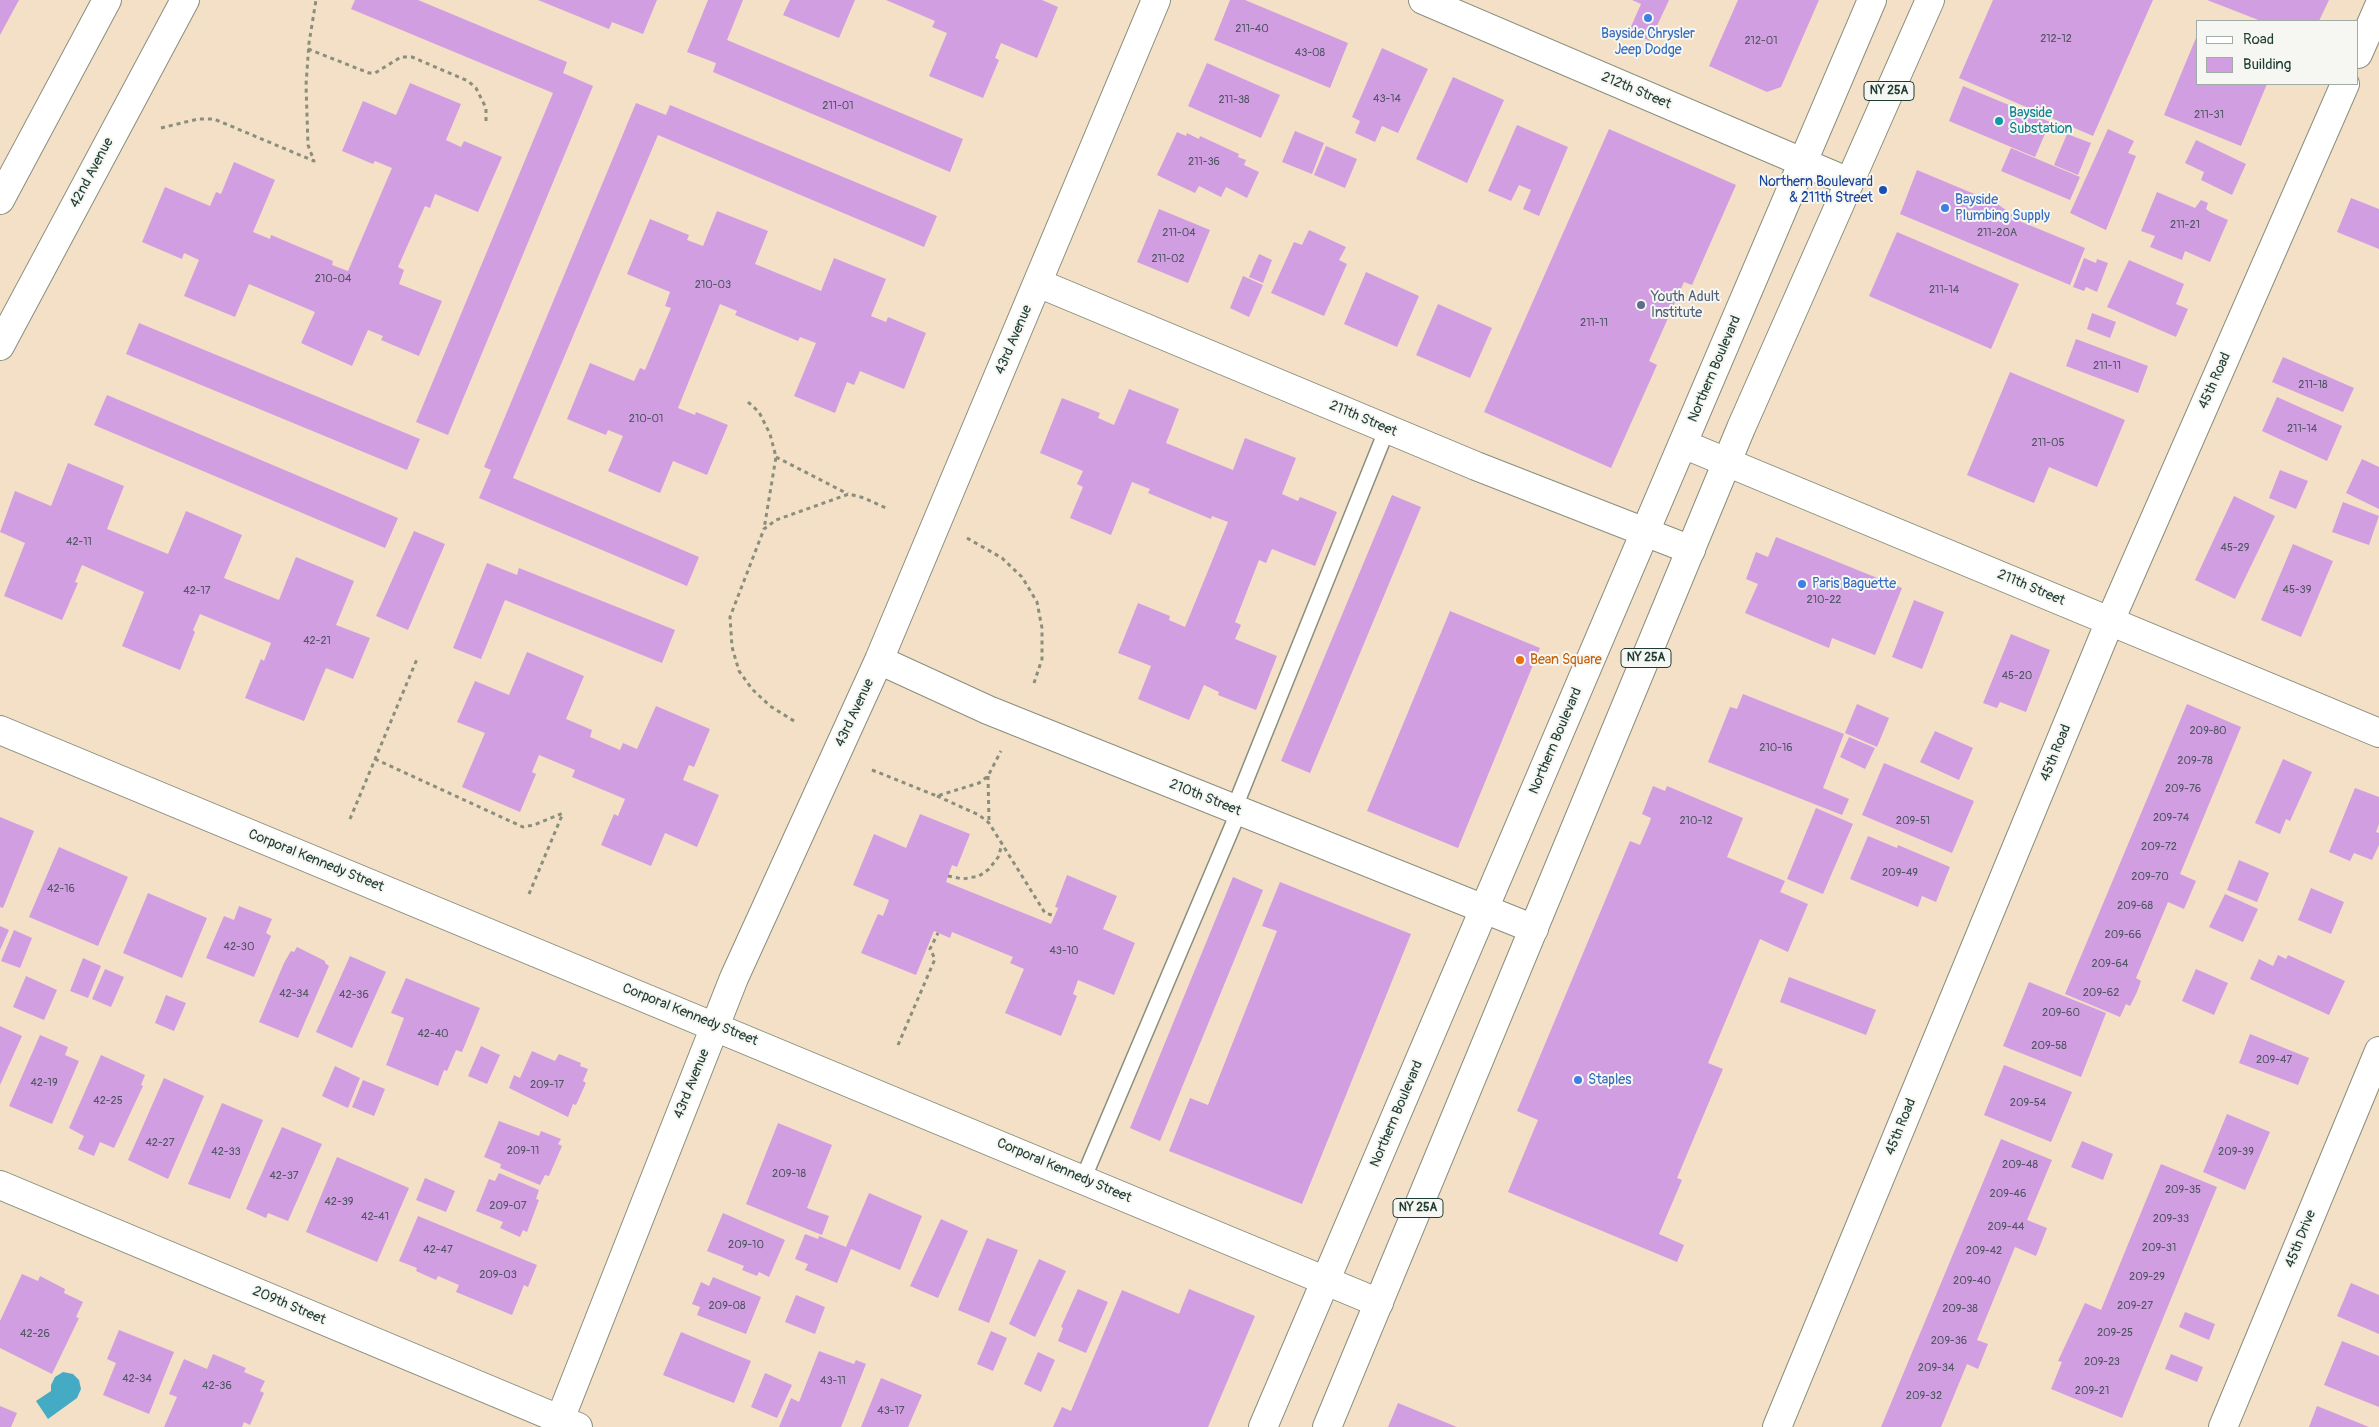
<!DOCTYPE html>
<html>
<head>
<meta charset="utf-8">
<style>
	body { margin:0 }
	#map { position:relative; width:2379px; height:1427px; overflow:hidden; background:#f3e0c6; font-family:Pangolin,sans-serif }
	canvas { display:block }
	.legend { position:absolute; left:2196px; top:20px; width:162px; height:65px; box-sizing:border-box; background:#f6f6f2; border:1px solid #a0aca6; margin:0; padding:6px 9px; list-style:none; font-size:15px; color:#1f3d34 }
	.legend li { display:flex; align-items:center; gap:10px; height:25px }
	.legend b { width:25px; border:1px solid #a0aca6 }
</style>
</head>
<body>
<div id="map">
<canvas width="2379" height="1427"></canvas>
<ul class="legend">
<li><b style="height:6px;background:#fff"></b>Road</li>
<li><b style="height:14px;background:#d29ee2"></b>Building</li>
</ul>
</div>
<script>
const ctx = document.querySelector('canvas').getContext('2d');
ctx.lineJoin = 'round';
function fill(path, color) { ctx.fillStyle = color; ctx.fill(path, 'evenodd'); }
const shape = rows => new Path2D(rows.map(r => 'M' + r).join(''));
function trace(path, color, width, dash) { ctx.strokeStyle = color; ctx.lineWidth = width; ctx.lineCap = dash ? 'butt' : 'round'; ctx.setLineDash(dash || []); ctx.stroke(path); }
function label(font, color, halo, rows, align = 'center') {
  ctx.font = font + ' Pangolin,sans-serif'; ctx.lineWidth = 4; ctx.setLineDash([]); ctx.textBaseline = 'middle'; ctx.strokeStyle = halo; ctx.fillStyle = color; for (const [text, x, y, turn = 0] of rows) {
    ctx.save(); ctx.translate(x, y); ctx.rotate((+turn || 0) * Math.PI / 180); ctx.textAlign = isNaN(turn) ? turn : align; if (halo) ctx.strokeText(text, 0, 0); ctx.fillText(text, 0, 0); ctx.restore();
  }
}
fill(shape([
	[63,1372,73,1374,79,1380,81,1389,77,1398,48,1419,36,1401,51,1391,51,1385,55,1377]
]), '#45abc4');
fill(shape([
	[0,0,19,0,0,35],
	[355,0,418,0,567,62,563,73,593,86,448,435,416,422,553,93,351,9],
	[538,0,657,0,643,34,612,22,609,29],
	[708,0,743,0,727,40,963,139,950,172,713,72,716,63,687,52],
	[790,0,855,0,839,38,783,15],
	[886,0,1042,0,1058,7,1037,58,1001,43,995,58,999,60,983,98,929,76,947,33,932,27,935,21],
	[1230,0,1245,0,1348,43,1330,88,1214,40],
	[1632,0,1669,0,1650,41,1629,31,1641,4],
	[1738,0,1819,0,1781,87,1767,92,1709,66],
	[1993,0,2153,0,2093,136,1959,78],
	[2207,0,2329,0,2319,21,2261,21],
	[2198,33,2198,84,2267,84,2241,146,2164,115],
	[1382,48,1428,69,1398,133,1382,126,1375,142,1355,133,1360,121,1352,117],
	[1207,63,1280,95,1261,138,1188,106],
	[1453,77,1504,100,1467,183,1416,159],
	[410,83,461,104,446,140,461,147,464,141,502,157,478,212,435,194,430,208,425,206,398,267,404,270,399,284,442,301,419,356,381,340,383,336,368,330,352,366,301,343,315,312,249,284,235,317,184,296,199,260,184,253,182,259,142,242,165,187,210,206,216,192,221,194,234,162,275,180,253,232,270,239,271,235,333,261,332,265,348,271,392,168,375,161,373,164,342,151,363,101,396,115],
	[1963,86,2050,122,2035,157,1949,121],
	[636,103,666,115,670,105,937,216,924,247,658,135,513,478,699,557,687,586,479,498,491,470,484,467],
	[1517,125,1568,147,1539,216,1523,209,1531,190,1519,185,1511,201,1488,191],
	[1609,129,1736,185,1692,285,1684,282,1649,361,1657,365,1611,468,1484,412],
	[2108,129,2134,141,2128,153,2136,156,2106,230,2070,213],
	[1295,131,1324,143,1312,174,1282,162],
	[1177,132,1186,136,1187,133,1199,139,1200,136,1239,154,1238,157,1246,160,1244,165,1259,172,1247,198,1226,187,1221,197,1199,186,1195,193,1157,175],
	[2067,134,2091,143,2078,175,2054,165],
	[2196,140,2246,164,2232,195,2201,180,2204,172,2185,163],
	[1326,146,1357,159,1345,188,1314,175],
	[2011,148,2080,177,2070,200,2001,171],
	[1917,170,1996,203,2013,215,2012,218,2085,248,2070,285,1900,214],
	[2157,192,2195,208,2201,200,2208,203,2206,209,2210,212,2228,220,2210,262,2185,251,2182,260,2150,247,2155,236,2141,231],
	[2351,198,2379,209,2379,249,2337,232],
	[1159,209,1210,230,1188,283,1137,262],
	[717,211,768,231,755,264,821,291,834,258,886,279,871,316,886,322,888,317,926,333,904,389,860,371,854,385,847,382,835,413,794,396,816,343,800,337,798,341,735,315,737,311,720,304,678,408,695,415,696,412,728,425,707,475,673,461,660,493,608,471,623,436,608,430,606,435,567,419,590,363,634,381,640,368,645,370,671,308,665,306,670,292,627,274,650,219,689,235,687,240,703,246],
	[1309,230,1346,247,1339,260,1347,264,1324,316,1271,293,1294,242,1302,245],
	[1897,232,2019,284,1991,349,1869,296],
	[1259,254,1272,260,1263,283,1249,277],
	[2084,258,2096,263,2097,259,2108,263,2097,292,2086,287,2084,291,2073,287],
	[2129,260,2184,284,2176,304,2188,309,2176,337,2107,307],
	[1366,272,1419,296,1397,347,1344,324],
	[1243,276,1263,285,1249,317,1230,308],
	[1438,304,1492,328,1470,378,1416,355],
	[2092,313,2116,322,2110,338,2087,329],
	[139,323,420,439,407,470,126,354],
	[2076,339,2148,366,2138,393,2066,366],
	[2283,357,2354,388,2343,412,2272,382],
	[2010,372,2125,420,2097,487,2049,467,2034,503,1967,475],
	[1129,389,1179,409,1166,443,1233,470,1245,438,1296,458,1282,494,1298,501,1300,497,1337,512,1315,566,1272,549,1266,563,1259,560,1235,622,1241,625,1235,639,1277,656,1256,710,1218,695,1219,692,1204,685,1189,720,1138,699,1151,666,1118,653,1138,603,1170,616,1169,620,1185,627,1228,522,1212,516,1211,519,1148,493,1150,489,1132,482,1111,535,1070,518,1083,487,1077,484,1083,471,1040,453,1062,398,1100,413,1098,418,1114,425],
	[107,395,398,518,385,548,94,425],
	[2277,397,2342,426,2327,461,2262,431],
	[2362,459,2379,467,2379,509,2346,493],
	[68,463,124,486,107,529,168,554,186,511,242,535,224,578,279,600,296,557,354,581,336,625,370,638,353,679,326,668,304,721,245,698,261,659,264,661,271,643,200,614,193,630,195,632,180,670,122,646,144,592,82,565,75,582,78,583,62,620,4,596,25,543,0,532,15,491,51,506],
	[2280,470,2308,481,2296,509,2269,498],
	[1392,495,1421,507,1310,773,1281,761],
	[2234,496,2275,516,2235,599,2195,580],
	[2343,502,2379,516,2369,545,2332,532],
	[414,531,445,544,408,630,376,616],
	[1776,537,1902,588,1875,655,1832,638,1829,648,1745,613,1758,584,1746,579,1756,552,1768,557],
	[2293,544,2333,561,2301,637,2261,620],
	[487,563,517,575,519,568,675,630,662,663,505,600,481,659,453,648],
	[1914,600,1944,612,1922,669,1892,657],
	[1450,611,1540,648,1458,848,1367,811],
	[2011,634,2050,650,2026,712,2000,702,1997,708,1983,703],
	[527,652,584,676,566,719,592,730,590,737,620,750,623,743,637,749,656,706,710,729,694,767,689,765,683,780,719,795,697,847,665,833,651,866,601,845,614,814,618,816,625,799,572,777,575,770,539,755,532,772,536,774,520,812,462,787,485,733,457,722,475,681,509,695],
	[1743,694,1844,734,1823,788,1849,799,1842,815,1708,762,1730,707,1737,709],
	[1857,704,1889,718,1877,747,1845,733],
	[2187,704,2241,727,2180,874,2196,881,2184,909,2168,902,2136,978,2141,981,2137,992,2130,1006,2126,1004,2120,1017,2065,994],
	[1935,731,1973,748,1959,780,1920,762],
	[1849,737,1875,748,1865,769,1840,757],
	[2283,759,2312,772,2290,821,2286,819,2280,834,2255,823],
	[1884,763,1974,801,1952,853,1862,815],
	[1653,786,1665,791,1667,786,1743,818,1727,857,1785,881,1780,892,1808,904,1788,952,1760,939,1708,1063,1723,1069,1677,1178,1682,1180,1659,1234,1684,1245,1677,1262,1508,1192,1538,1120,1517,1111,1630,841,1640,845,1649,824,1651,818,1642,814],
	[2355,788,2379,797,2379,824,2376,832,2379,833,2379,845,2372,860,2354,853,2350,861,2329,852],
	[1816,808,1853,824,1823,894,1787,879],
	[920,814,970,834,957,867,952,865,946,882,1051,924,1058,908,1055,907,1067,875,1117,896,1103,929,1135,943,1114,995,1078,980,1073,994,1077,996,1061,1036,1005,1013,1024,969,1010,963,1013,957,952,932,950,938,934,931,916,975,861,953,878,914,883,916,889,900,853,885,874,834,906,848],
	[0,817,34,831,3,908,0,907],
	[1868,836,1897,848,1898,845,1950,867,1936,902,1922,896,1918,907,1850,879],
	[59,847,128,877,98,946,29,917],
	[2239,860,2269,873,2257,902,2227,890],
	[1233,877,1263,890,1160,1141,1130,1128],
	[1280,882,1411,934,1302,1204,1169,1151,1190,1098,1208,1105,1277,931,1262,926],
	[2311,888,2344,902,2331,934,2298,920],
	[148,893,207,918,182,978,123,953],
	[2225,894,2258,909,2243,942,2209,927],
	[239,906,272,919,266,933,271,936,254,977,206,958,224,916,234,920],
	[0,926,9,930,0,950],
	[14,930,32,938,20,968,1,961],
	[297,947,325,961,325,963,329,966,298,1038,259,1022,284,963,291,951,294,952],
	[2278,955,2286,959,2288,955,2345,981,2329,1015,2250,979,2259,959,2273,966],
	[350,956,386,972,352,1048,316,1032],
	[83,958,101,966,88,998,70,991],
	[105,969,124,977,111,1007,92,999],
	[2196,969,2228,983,2214,1015,2182,1001],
	[26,976,57,990,44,1020,13,1007],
	[1789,977,1876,1010,1866,1035,1780,1002],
	[406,978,480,1008,462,1052,456,1050,447,1071,444,1070,438,1086,386,1065,404,1018,391,1013],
	[2029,982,2106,1013,2081,1077,2003,1046],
	[166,995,186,1003,174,1031,155,1023],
	[0,1026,22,1036,0,1085],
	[2250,1034,2309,1058,2298,1085,2239,1063],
	[40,1035,68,1047,65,1055,79,1061,52,1124,9,1106],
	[481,1046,500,1055,487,1084,468,1076],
	[532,1051,555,1061,559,1054,581,1063,580,1066,588,1069,583,1081,586,1083,576,1105,573,1104,568,1117,509,1088,514,1075,520,1078],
	[101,1055,145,1075,141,1085,143,1086,114,1148,100,1142,94,1156,78,1149,84,1136,69,1128],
	[2004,1065,2072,1092,2051,1142,1984,1115],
	[335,1066,360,1078,348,1108,322,1096],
	[164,1078,204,1096,168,1179,128,1160],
	[363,1080,385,1089,374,1116,352,1107],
	[222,1103,263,1120,230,1199,188,1184],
	[2227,1114,2270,1132,2245,1190,2203,1172],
	[499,1121,539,1136,541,1131,561,1139,558,1144,562,1146,549,1176,545,1175,540,1185,500,1168,501,1164,484,1157],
	[778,1123,832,1145,807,1208,829,1216,822,1235,746,1204],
	[282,1127,322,1144,288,1221,268,1213,266,1218,246,1209],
	[2001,1139,2052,1160,2027,1220,2047,1228,2036,1256,2015,1247,1977,1340,1988,1344,1978,1369,1967,1364,1941,1427,1881,1427],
	[2082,1141,2113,1154,2103,1180,2071,1167],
	[337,1157,409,1188,377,1262,306,1232],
	[2161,1164,2217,1187,2122,1418,2051,1389,2062,1362,2058,1361,2085,1303,2101,1310],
	[499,1173,539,1190,536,1199,539,1200,527,1232,523,1230,520,1237,500,1228,503,1222,476,1211,489,1179,495,1181],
	[425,1178,455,1191,446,1212,416,1200],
	[869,1193,922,1216,900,1270,851,1249,837,1283,805,1270,808,1264,795,1259,805,1234,818,1239,819,1236,846,1247],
	[723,1213,785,1240,769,1277,759,1272,757,1276,742,1270,744,1266,707,1251],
	[418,1216,537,1265,528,1287,524,1285,512,1315,456,1292,459,1285,438,1276,436,1280,416,1271,417,1268,399,1261],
	[941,1219,968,1231,938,1298,910,1286],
	[987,1238,1018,1250,989,1323,958,1310],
	[1039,1259,1066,1271,1035,1337,1009,1324],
	[22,1274,38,1281,40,1276,65,1289,64,1293,83,1302,76,1317,79,1318,52,1374,0,1348,0,1321],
	[713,1277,761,1297,746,1334,697,1315,700,1307,692,1304,701,1282,709,1286],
	[2351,1283,2379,1295,2379,1334,2337,1316],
	[1078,1289,1108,1302,1086,1353,1058,1341,1063,1328,1061,1327],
	[1189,1289,1255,1316,1208,1427,1053,1427,1062,1407,1071,1411,1122,1290,1179,1314],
	[796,1295,825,1307,815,1334,785,1322],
	[2185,1312,2215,1324,2209,1340,2179,1327],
	[119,1330,174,1352,149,1414,103,1395,116,1363,107,1359],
	[991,1331,1007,1338,993,1371,977,1364],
	[681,1332,751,1361,734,1403,663,1375],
	[2342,1341,2379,1356,2379,1407,2324,1385],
	[819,1351,854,1364,856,1360,866,1364,841,1427,779,1427,791,1398,799,1402],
	[1038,1352,1055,1360,1041,1392,1024,1384],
	[213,1354,246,1368,244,1372,265,1381,260,1391,264,1393,250,1425,244,1422,242,1427,164,1427,177,1397,169,1394,184,1359,207,1369],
	[2171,1354,2203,1367,2197,1382,2165,1369],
	[765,1373,792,1385,777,1418,751,1407],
	[881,1378,922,1395,908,1427,861,1427],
	[1398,1403,1457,1427,1388,1427],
	[0,1406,17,1413,11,1427,0,1427],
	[2317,1406,2369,1427,2309,1427]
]), '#d29ee2');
const service = shape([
	[1234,809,1387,429],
	[1083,1179,1239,811]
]);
const minor = shape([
	[1423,0,1849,182],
	[2358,54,2379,6],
	[0,200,107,0],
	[1038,283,1476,466,1691,550],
	[0,346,185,0],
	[1683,444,2379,733],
	[879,660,988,710,1534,929],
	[0,730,1379,1303],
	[0,1185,578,1427],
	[557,1427,734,978,879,660,1156,0],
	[1777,1427,2110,621,2345,84],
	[2223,1427,2379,1051]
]);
const primary = shape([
	[1263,1427,1872,0],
	[1327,1427,1741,428,1930,0]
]);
trace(service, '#898e7d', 18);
trace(minor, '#898e7d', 30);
trace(primary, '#898e7d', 30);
trace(shape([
	[308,49,369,73,375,73,401,57,412,57,468,81,476,88,486,108,486,124],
	[161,128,198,119,214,119,314,161,308,145,306,85,309,43,316,0],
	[748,402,759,412,770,434,776,457,764,529],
	[776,457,848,494],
	[967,538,1002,558,1022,577,1037,602,1042,628,1042,659,1034,683],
	[794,721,770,706,752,689,739,671,732,647,730,617,764,529,776,520,849,494,864,498,886,508],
	[375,759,523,827,534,825,563,813],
	[872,770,937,796,979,783,988,776,1001,751],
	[988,776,989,822],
	[937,796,979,815,989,823,1045,913,1055,916],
	[350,819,417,659],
	[948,876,963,879,979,876,989,869,999,856,1002,842],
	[529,894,563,813],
	[898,1045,935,959,930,949,938,933]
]), '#898e7d', 3, [4, 4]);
trace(service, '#fff', 15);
trace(minor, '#fff', 28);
trace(primary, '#fff', 28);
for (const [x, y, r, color] of [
	[1648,18,5,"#3f7fe0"],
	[1999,121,5,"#0f9aa8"],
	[1883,190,5,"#1a4fb4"],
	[1945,208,5,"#3f7fe0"],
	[1641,305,5,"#5c6f8a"],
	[1802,584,5,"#3f7fe0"],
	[1520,660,5,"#e8710a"],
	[1578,1080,5,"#3f7fe0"]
]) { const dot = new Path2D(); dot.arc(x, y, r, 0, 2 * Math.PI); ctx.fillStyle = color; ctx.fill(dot); trace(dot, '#f6f6f2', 2); }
label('11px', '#4c5560', null, [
	["211-40",1252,29],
	["212-12",2056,39],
	["212-01",1761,41],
	["43-08",1310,53],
	["43-14",1387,99],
	["211-38",1234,100],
	["211-01",838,106],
	["211-31",2209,115],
	["211-36",1204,162],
	["211-21",2185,225],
	["211-04",1179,233],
	["211-20A",1997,233],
	["211-02",1168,259],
	["210-04",333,279],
	["210-03",713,285],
	["211-14",1944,290],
	["211-11",1594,323],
	["211-11",2107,366],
	["211-18",2313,385],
	["210-01",646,419],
	["211-14",2302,429],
	["211-05",2048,443],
	["42-11",79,542],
	["45-29",2235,548],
	["45-39",2297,590],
	["42-17",197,591],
	["210-22",1824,600],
	["42-21",317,641],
	["45-20",2017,676],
	["209-80",2208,731],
	["210-16",1776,748],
	["209-78",2195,761],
	["209-76",2183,789],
	["209-74",2171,818],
	["210-12",1696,821],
	["209-51",1913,821],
	["209-72",2159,847],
	["209-49",1900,873],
	["209-70",2150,877],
	["42-16",61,889],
	["209-68",2135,906],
	["209-66",2123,935],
	["42-30",239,947],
	["43-10",1064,951],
	["209-64",2110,964],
	["209-62",2101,993],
	["42-34",294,994],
	["42-36",354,995],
	["209-60",2061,1013],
	["42-40",433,1034],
	["209-58",2049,1046],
	["209-47",2274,1060],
	["42-19",44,1083],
	["209-17",547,1085],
	["42-25",108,1101],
	["209-54",2028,1103],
	["42-27",160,1143],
	["209-11",523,1151],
	["42-33",226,1152],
	["209-39",2236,1152],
	["209-48",2020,1165],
	["209-18",789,1174],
	["42-37",284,1176],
	["209-35",2183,1190],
	["209-46",2008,1194],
	["42-39",339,1202],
	["209-07",508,1206],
	["42-41",375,1217],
	["209-33",2171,1219],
	["209-44",2006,1227],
	["209-10",746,1245],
	["209-31",2159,1248],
	["42-47",438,1250],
	["209-42",1984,1251],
	["209-03",498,1275],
	["209-29",2147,1277],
	["209-40",1972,1281],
	["209-08",727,1306],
	["209-27",2135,1306],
	["209-38",1960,1309],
	["209-25",2115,1333],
	["42-26",35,1334],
	["209-36",1949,1341],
	["209-23",2102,1362],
	["209-34",1936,1368],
	["42-34",137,1379],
	["43-11",833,1381],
	["42-36",217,1386],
	["209-21",2092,1391],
	["209-32",1924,1396],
	["43-17",891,1411]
]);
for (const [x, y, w] of [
	[1889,91,50],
	[1646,658,50],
	[1418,1208,50]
]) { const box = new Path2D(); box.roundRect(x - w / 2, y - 9.5, w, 19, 4); ctx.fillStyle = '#f6f6f2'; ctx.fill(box); trace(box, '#1f3d34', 1); }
label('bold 12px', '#1f3d34', null, [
	["NY 25A",1889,91],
	["NY 25A",1646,658],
	["NY 25A",1418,1208]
]);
label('14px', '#366cbe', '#f6f6f2', [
	["Bayside Chrysler",1648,34,"center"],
	["Jeep Dodge",1648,50,"center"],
	["Bayside",1955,200],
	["Plumbing Supply",1955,216],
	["Paris Baguette",1812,584],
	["Staples",1588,1080]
], 'left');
label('14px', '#1f3d34', '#f6f6f2', [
	["212th Street",1636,91,23],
	["42nd Avenue",92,173,-62],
	["43rd Avenue",1014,340,-67],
	["Northern Boulevard",1715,369,-67],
	["45th Road",2215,381,-66],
	["211th Street",1363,419,23],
	["211th Street",2031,588,23],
	["43rd Avenue",855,713,-65],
	["Northern Boulevard",1556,741,-67],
	["45th Road",2056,753,-68],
	["210th Street",1205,798,22],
	["Corporal Kennedy Street",316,861,22],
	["Corporal Kennedy Street",690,1015,22],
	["43rd Avenue",692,1084,-68],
	["Northern Boulevard",1397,1114,-67],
	["45th Road",1901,1127,-68],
	["Corporal Kennedy Street",1064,1171,23],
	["45th Drive",2301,1239,-68],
	["209th Street",289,1306,23]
]);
label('14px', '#0d838f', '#f6f6f2', [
	["Bayside",2009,113],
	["Substation",2009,129]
], 'left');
label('14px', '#164399', '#f6f6f2', [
	["Northern Boulevard",1873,182],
	["& 211th Street",1873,198]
], 'right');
label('14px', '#4e5e75', '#f6f6f2', [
	["Youth Adult",1651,297],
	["Institute",1651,313]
], 'left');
label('14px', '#c56008', '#f6f6f2', [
	["Bean Square",1530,660]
], 'left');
</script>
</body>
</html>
